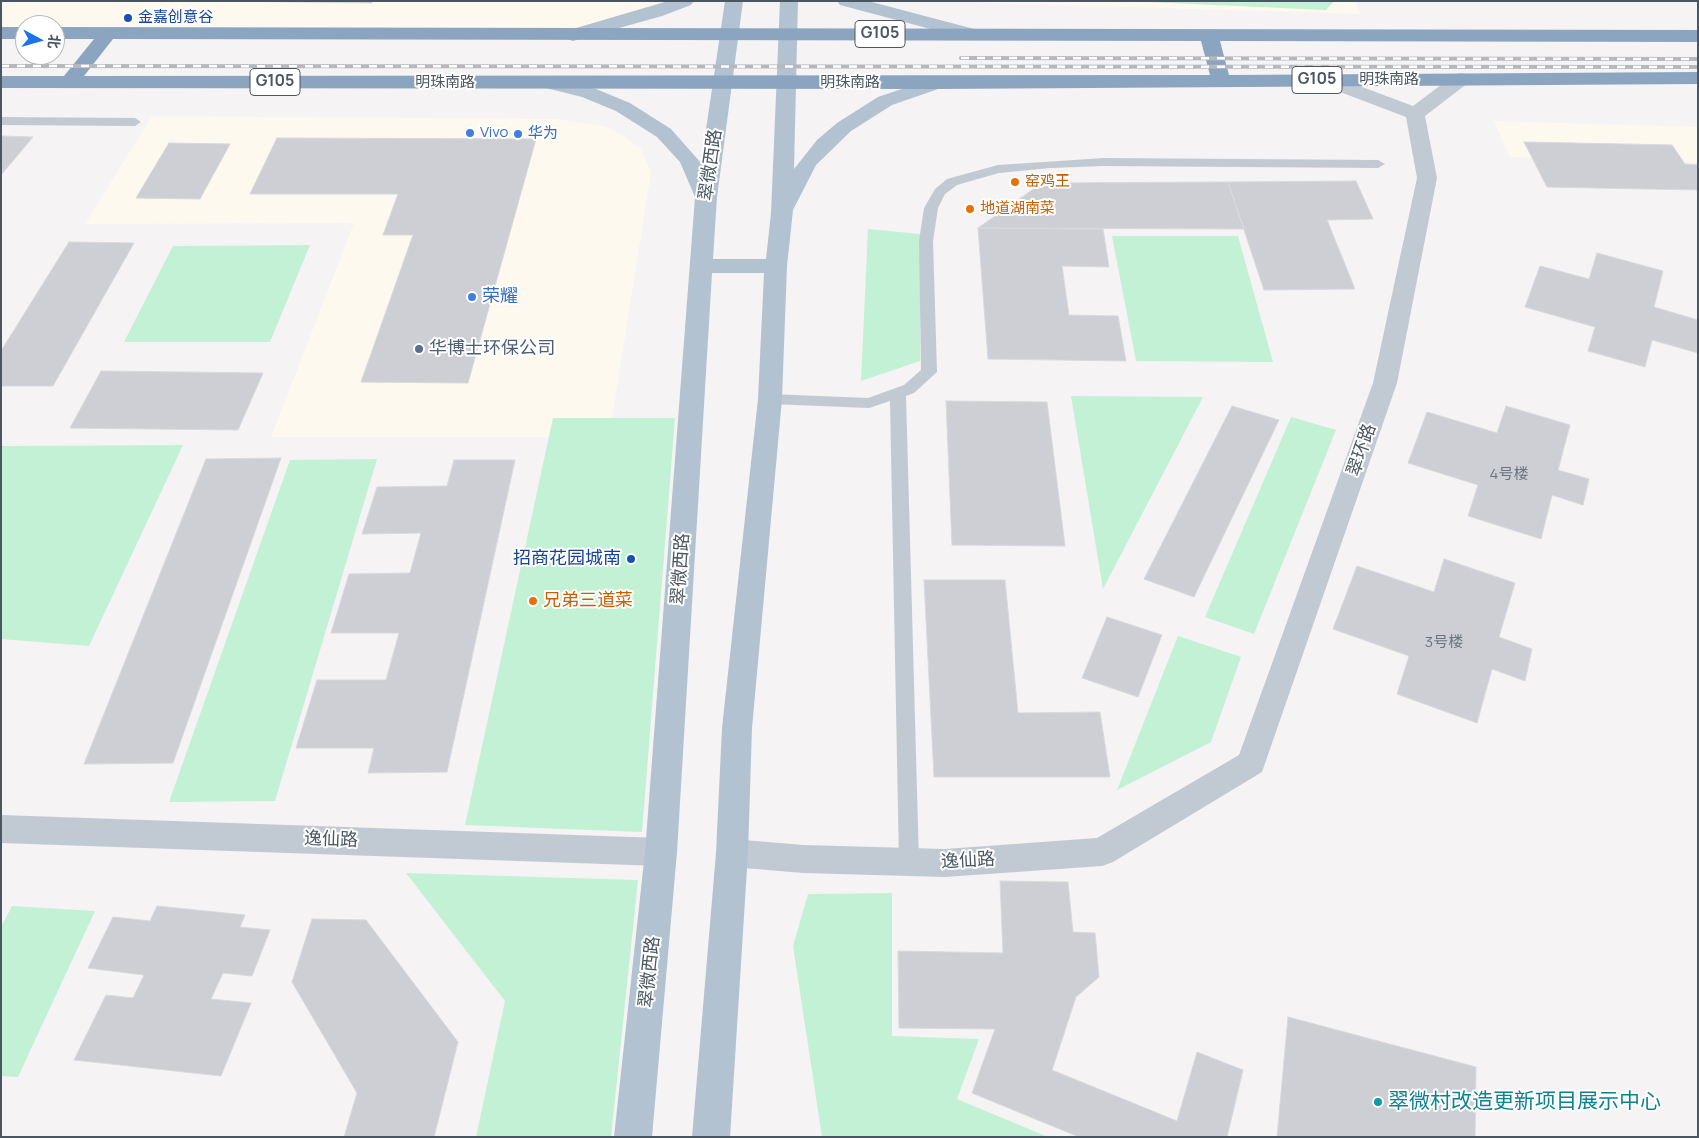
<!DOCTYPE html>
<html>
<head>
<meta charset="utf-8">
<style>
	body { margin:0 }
	#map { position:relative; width:1699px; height:1138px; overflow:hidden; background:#f5f3f3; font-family:Manrope,"Noto Sans SC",sans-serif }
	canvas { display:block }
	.frame { position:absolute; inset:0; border:2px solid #4a5661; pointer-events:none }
	.north { position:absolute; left:15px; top:15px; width:50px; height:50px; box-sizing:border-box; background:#fff; border:1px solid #b7bbc0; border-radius:50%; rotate:96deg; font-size:14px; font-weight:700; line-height:20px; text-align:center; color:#4a5661 }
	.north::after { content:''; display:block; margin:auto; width:18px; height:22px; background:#1a73e8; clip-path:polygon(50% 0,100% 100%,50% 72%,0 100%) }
</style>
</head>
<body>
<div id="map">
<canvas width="1699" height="1138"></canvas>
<div class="frame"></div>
<div class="north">北</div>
</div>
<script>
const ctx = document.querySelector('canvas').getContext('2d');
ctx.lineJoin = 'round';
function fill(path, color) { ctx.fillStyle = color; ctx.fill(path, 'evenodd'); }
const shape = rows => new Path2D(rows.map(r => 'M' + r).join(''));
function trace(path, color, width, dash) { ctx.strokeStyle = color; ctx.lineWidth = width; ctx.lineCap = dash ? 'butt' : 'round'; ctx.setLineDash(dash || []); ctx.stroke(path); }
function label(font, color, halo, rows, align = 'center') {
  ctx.font = font + ' Manrope,"Noto Sans SC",sans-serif'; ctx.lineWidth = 4; ctx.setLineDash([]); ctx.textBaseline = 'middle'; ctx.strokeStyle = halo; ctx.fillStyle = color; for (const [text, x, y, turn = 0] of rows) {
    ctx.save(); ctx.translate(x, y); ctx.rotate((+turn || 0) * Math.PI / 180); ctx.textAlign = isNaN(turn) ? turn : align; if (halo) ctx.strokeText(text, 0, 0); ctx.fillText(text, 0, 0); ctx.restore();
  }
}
fill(shape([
	[1,1,684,1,573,34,55,34,55,25,25,25,25,34,1,33],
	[924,1,1355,1,1360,14],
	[152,116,556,119,604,126,624,136,641,149,651,172,609,437,271,437,354,223,85,224],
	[1494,121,1698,127,1698,162,1510,157]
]), '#fdf9ef');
fill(shape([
	[1124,1,1334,1,1326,10],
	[868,229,920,234,920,361,861,381],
	[1112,236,1238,236,1273,362,1136,361],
	[310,245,270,342,124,342,173,246],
	[1071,396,1203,397,1103,589],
	[1291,417,1336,430,1254,634,1205,617],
	[553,418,675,418,642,832,465,825],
	[183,445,89,646,1,639,1,446],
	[377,459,275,801,169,802,290,460],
	[1178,636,1241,657,1211,742,1117,790],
	[406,873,638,880,611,1137,476,1137,505,1001],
	[892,893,892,1036,979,1039,957,1099,1048,1137,822,1137,793,946,808,894],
	[12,906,95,911,18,1077,1,1076,1,927]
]), '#c3f1d5');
const building = shape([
	[228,1,372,1,372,3,228,1],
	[1,136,33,137,1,175,1,136],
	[277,138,536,139,468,383,361,382,413,235,383,235,398,194,250,194,277,138],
	[1524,142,1672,145,1685,164,1698,165,1698,190,1547,187,1524,142],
	[169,143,230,144,200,199,136,198,169,143],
	[1356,181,1373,219,1327,220,1355,289,1264,290,1228,182,1356,181],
	[1228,182,1244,229,978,228,1042,183,1228,182],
	[978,228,1103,229,1109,267,1062,266,1069,315,1118,316,1126,361,988,359,978,228],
	[69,242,134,243,53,386,1,386,1,351,69,242],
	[1597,253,1663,271,1654,307,1698,320,1698,353,1652,340,1645,367,1588,351,1595,327,1525,307,1540,266,1589,279,1597,253],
	[101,371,263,373,238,430,70,428,101,371],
	[946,401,1047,402,1065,546,952,545,946,401],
	[1232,406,1279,420,1194,597,1144,579,1232,406],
	[1506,406,1570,425,1558,470,1589,479,1583,505,1552,495,1541,539,1468,516,1478,485,1408,463,1427,412,1497,433,1506,406],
	[281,458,173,763,84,764,206,459,281,458],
	[454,460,515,460,447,772,368,773,374,748,296,748,317,680,386,680,399,633,331,633,349,574,410,573,421,533,362,534,377,487,447,486,454,460],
	[1444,559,1515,583,1499,637,1532,649,1525,681,1492,669,1477,723,1397,694,1409,656,1333,629,1357,566,1434,592,1444,559],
	[924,580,1005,580,1018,713,1100,712,1110,777,934,777,924,580],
	[1107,617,1162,635,1138,697,1082,678,1107,617],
	[1000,881,1068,882,1073,932,1095,933,1099,977,1076,997,1052,1070,1177,1121,1197,1052,1243,1070,1227,1137,1079,1137,972,1093,995,1029,899,1028,898,951,1003,953,1000,881],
	[157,906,245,915,240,927,270,930,252,976,223,973,211,999,251,1003,221,1076,74,1060,106,995,133,998,144,975,88,968,113,917,150,921,157,906],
	[312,919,366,920,458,1042,434,1137,344,1137,357,1093,292,982,312,919],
	[1288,1017,1476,1067,1475,1137,1277,1137,1288,1017]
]);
fill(building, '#cdcfd5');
trace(building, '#d7d9de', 1);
fill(shape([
	[1,117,135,118,141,122,135,126,1,125,1,117],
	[1104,158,1378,160,1385,164,1378,168,1104,166,1050,168,999,173,957,185,945,194,938,208,933,241,937,372,914,393,906,396,919,862,916,868,909,871,902,868,899,862,890,401,869,408,770,404,764,403,762,399,764,395,770,394,868,398,904,385,921,370,919,241,924,208,935,189,947,179,998,165,1104,158]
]), '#c1cad2');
fill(shape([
	[1461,73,1468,75,1471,79,1468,83,1425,116,1437,178,1397,383,1262,772,1113,862,1102,866,945,877,803,873,732,867,721,863,716,853,721,843,732,839,803,845,945,849,1097,838,1239,755,1373,383,1417,178,1406,117,1319,84,1316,80,1319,76,1326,74,1333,76,1413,106,1454,75,1461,73],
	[1,815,661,838,672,842,677,852,672,862,661,866,1,843,1,815]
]), '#c1cad2');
fill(shape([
	[668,1,694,1,691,5,662,16,580,39,573,41,566,39,564,35,566,31,668,1],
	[725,1,743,1,717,197,713,259,766,259,771,213,780,1,798,1,794,169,817,140,837,123,878,97,937,77,944,79,947,83,944,87,892,105,851,131,816,165,793,210,787,266,782,399,752,728,748,853,730,1137,692,1137,716,853,722,728,758,399,764,273,712,273,677,852,652,1137,614,1137,645,852,695,197,680,162,657,137,616,111,582,97,542,87,539,83,542,79,549,77,596,89,630,103,671,129,701,163,725,1],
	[837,1,868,1,978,30,981,34,978,38,972,40,840,5,837,1]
]), '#b3c2d1');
fill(shape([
	[1,27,25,27,25,39,1,39,1,27],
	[55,27,1698,30,1698,42,1220,41,1229,75,1698,72,1698,84,937,89,1,88,1,76,64,76,94,39,55,39,55,27],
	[113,39,1201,41,1210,75,84,76,113,39]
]), '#8ba5c1');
const rail = shape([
	[961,58,1698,59],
	[1,66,1698,67]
]);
trace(rail, '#b5b8bd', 4);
trace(rail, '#fff', 2.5, [8]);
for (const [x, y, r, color] of [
	[128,18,5,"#1a4fb4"],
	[470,133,5,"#3f7fe0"],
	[518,134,5,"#3f7fe0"],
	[1015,182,5,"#e8710a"],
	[970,209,5,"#e8710a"],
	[472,297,5,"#3f7fe0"],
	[419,349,5,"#5c6f8a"],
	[631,559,5,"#1a4fb4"],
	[533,601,5,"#e8710a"],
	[1378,1102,5,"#0f9aa8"]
]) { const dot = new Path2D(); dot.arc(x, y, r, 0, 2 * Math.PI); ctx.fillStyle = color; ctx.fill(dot); trace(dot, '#fff', 2); }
label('15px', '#164399', '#fff', [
	["金嘉创意谷",138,18]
], 'left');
label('15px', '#4a5661', '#fff', [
	["明珠南路",1389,80],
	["明珠南路",445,83],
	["明珠南路",850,83]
]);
label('15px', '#366cbe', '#fff', [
	["Vivo",480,133],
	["华为",528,134]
], 'left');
label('15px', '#c56008', '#fff', [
	["窑鸡王",1025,182],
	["地道湖南菜",980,209]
], 'left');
label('15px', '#6b747e', null, [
	["4号楼",1509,475],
	["3号楼",1444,643]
]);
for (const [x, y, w] of [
	[880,34,50],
	[1317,80,50],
	[275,82,50]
]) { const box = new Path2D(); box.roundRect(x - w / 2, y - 13.5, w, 27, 4); ctx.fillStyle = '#fff'; ctx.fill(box); trace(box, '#4a5661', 1); }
label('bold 16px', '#4a5661', null, [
	["G105",880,34],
	["G105",1317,80],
	["G105",275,82]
]);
label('18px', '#4a5661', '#fff', [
	["翠微西路",711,165,-82],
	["翠环路",1362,450,-71],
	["翠微西路",681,569,-86],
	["逸仙路",331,840,2],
	["逸仙路",968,861,-3],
	["翠微西路",650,972,-84]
]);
label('18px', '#366cbe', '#fff', [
	["荣耀",482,297]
], 'left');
label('18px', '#4e5e75', '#fff', [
	["华博士环保公司",429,349]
], 'left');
label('18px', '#164399', '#fff', [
	["招商花园城南",621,559]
], 'right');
label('18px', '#c56008', '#fff', [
	["兄弟三道菜",543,601]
], 'left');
label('21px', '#0d838f', '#fff', [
	["翠微村改造更新项目展示中心",1388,1102]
], 'left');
</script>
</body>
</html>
